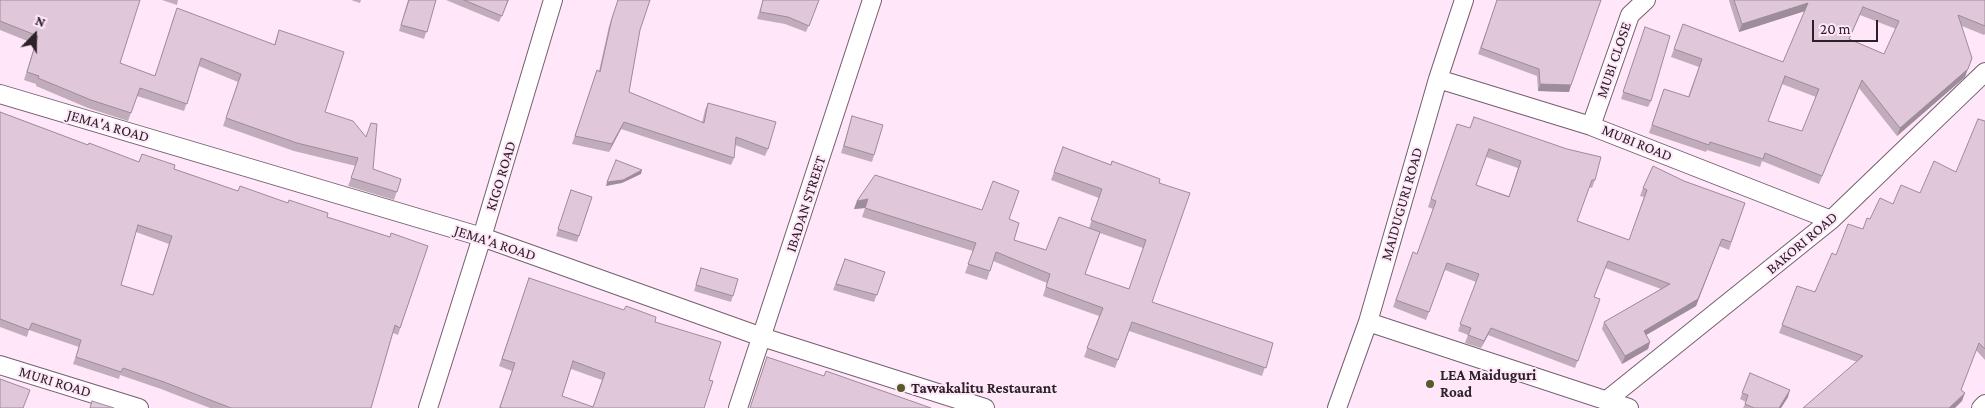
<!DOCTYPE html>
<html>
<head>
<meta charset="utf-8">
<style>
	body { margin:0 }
	#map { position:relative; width:1985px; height:408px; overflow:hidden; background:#ffe6f9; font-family:"Crimson Pro",serif }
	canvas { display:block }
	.north { position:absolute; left:10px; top:10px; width:50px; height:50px; -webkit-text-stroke:4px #ffe6f9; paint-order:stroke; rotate:22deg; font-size:14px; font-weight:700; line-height:20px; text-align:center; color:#2b2228 }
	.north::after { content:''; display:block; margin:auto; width:18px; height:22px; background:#2b2228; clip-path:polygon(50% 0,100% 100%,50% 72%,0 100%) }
	.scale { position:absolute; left:1812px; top:20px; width:66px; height:22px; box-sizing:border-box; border:2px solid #2b2228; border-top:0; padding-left:6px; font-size:15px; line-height:18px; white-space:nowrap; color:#2b2228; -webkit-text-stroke:4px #ffe6f9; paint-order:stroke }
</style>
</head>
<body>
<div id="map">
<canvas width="1985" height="408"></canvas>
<div class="north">N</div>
<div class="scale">20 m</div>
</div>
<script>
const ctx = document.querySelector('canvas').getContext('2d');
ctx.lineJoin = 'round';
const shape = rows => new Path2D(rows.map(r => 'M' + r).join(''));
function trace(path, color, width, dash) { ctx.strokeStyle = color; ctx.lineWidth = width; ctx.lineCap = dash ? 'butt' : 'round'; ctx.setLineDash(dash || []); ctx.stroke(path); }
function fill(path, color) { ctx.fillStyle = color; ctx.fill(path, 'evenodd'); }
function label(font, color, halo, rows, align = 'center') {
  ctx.font = font + ' "Crimson Pro",serif'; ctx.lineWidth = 4; ctx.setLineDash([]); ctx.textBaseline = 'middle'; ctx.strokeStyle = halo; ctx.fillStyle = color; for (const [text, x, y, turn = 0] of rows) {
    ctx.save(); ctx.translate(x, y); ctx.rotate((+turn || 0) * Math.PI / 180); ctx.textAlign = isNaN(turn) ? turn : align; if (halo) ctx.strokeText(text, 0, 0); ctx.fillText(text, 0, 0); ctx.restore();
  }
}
const street = shape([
	[1438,79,1591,126,1831,220],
	[0,94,482,237,762,337,985,408],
	[1591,126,1630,15,1646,0],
	[1368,322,1629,408],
	[0,365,139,408],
	[1607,400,1831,220,1985,72],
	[428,408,482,237,553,0],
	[738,408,872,0],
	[1337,408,1368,322,1438,79,1464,0],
	[1981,408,1985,404]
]);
trace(street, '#745f6f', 20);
trace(street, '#fff', 18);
fill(shape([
	[0,0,120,63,155,76,174,16,274,45,279,30,325,112,373,169,401,179,394,200,348,186,356,166,294,151,223,126,238,82,199,66,184,111,137,96,128,121,88,108,36,86,36,84,24,80,35,44,0,30],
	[162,0,178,0,177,5],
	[351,0,361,0,360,3],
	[408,0,436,0,424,39,399,31],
	[446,0,509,0,499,22],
	[618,0,640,30,629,92,702,123,705,110,708,103,768,149,765,156,735,145,734,158,731,165,621,129,609,152,572,144,597,70,599,71,609,26],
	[763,0,819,0,806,32,785,24,757,19],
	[1497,0,1571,85,1569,92,1538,91,1537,76,1478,54],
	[1729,0,1985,0,1985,34,1984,35,1962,26,1965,77,1897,136,1859,88,1819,184,1762,161,1760,167,1707,150,1706,152,1649,133,1664,89,1688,97,1699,67,1671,57,1683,24,1783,62,1805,11,1739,32,1729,1],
	[1860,15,1896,29,1884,54,1849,39],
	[1782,84,1816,97,1802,131,1768,121],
	[1645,27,1651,101,1648,107,1621,99],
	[0,112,88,145,139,162,174,169,238,191,327,217,390,237,428,246,398,335,393,333,371,408,210,408,161,389,120,375,119,379,73,364,79,347,29,330,27,337,0,327],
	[136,232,169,244,153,295,121,285],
	[852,116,874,155,872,162,841,153],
	[1985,121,1985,360,1976,350,1961,390,1962,401,1779,333,1797,286,1815,292,1836,255,1863,229,1870,219,1893,204,1920,193,1956,172],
	[1457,124,1595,180,1592,188,1589,187,1577,221,1629,240,1644,197,1640,196,1643,188,1684,181,1745,203,1729,250,1719,246,1696,306,1646,335,1650,342,1648,349,1622,364,1602,329,1604,322,1661,289,1605,268,1594,297,1600,299,1575,368,1488,335,1481,348,1465,343,1468,335,1458,331,1476,282,1445,270,1426,320,1393,307,1413,252,1417,254,1433,209,1428,207],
	[1486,157,1518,168,1509,196,1476,185],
	[1063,147,1159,183,1152,302,1273,343,1262,376,1129,331,1115,368,1084,357,1099,316,1043,296,1047,283,993,261,987,280,965,273,973,251,862,217,865,208,854,209,857,201,1009,219,1014,240,1046,250,1089,228,1099,198,1051,180],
	[1100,233,1143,248,1129,289,1085,274],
	[571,190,592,197,577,242,556,236],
	[845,259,885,272,874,302,833,290],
	[701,268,738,279,731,302,694,291],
	[529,278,655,322,709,380,704,408,499,408,512,371,499,366],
	[571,369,602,380,593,407,562,396],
	[1750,373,1788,397,1781,408,1743,408,1746,402,1740,399]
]), '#c1acbb');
fill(shape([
	[1808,3,1805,11,1739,32,1742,24],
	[1972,58,1965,77,1897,136,1900,128],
	[1540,84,1571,85,1569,92,1538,91],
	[624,122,621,129,609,152,612,144],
	[642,170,641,174,622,183,606,186,607,182],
	[868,199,865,208,854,209,857,201],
	[1722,239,1696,306,1641,338,1644,331],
	[1491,328,1488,335,1481,348,1484,341],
	[1650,342,1648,349,1622,364,1625,356],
	[1790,390,1788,397,1781,408,1779,408],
	[1965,393,1962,401,1955,408,1949,408]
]), '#9d8c99');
const building = shape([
	[0,0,140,0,120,63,155,76,177,8,275,45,279,30,344,52,325,112,353,121,366,137,371,123,377,124,373,169,401,179,397,192,351,178,358,158,297,143,226,118,241,74,201,58,187,104,140,88,131,113,91,100,38,78,39,76,27,72,38,36,0,21,0,0],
	[409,0,436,0,427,32,401,25,409,0],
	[464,0,508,0,502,16,464,0],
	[618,0,650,0,640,30,629,92,704,123,708,103,776,122,768,149,736,137,734,158,624,122,612,144,575,136,597,70,600,72,612,18,618,0],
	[763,0,819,0,809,26,788,17,760,12,763,0],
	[1497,0,1601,0,1571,85,1540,84,1539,69,1481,48,1497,0],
	[1734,0,1985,0,1985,26,1958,15,1972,58,1968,69,1900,128,1862,80,1822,176,1765,153,1763,159,1710,142,1709,145,1652,125,1664,89,1689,97,1702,59,1674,49,1683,24,1783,62,1808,3,1742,24,1734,0],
	[1863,7,1899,21,1884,54,1849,39,1863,7],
	[1785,76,1819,89,1802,131,1768,121,1785,76],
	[1645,27,1670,36,1651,101,1623,92,1645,27],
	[0,112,88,145,89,143,139,162,142,154,175,165,174,169,238,191,240,186,288,203,289,200,328,213,327,217,390,237,391,233,428,246,400,328,395,325,371,408,231,408,164,382,123,368,121,372,76,357,81,340,32,323,29,330,0,319,0,112],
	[138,225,172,236,153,295,121,285,138,225],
	[852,116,883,125,874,155,844,146,852,116],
	[1474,117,1567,149,1601,157,1595,180,1592,180,1577,221,1629,240,1647,190,1643,188,1653,166,1684,181,1745,203,1731,242,1722,239,1698,299,1644,331,1650,342,1625,356,1604,322,1670,284,1608,261,1594,297,1600,299,1578,361,1491,328,1484,341,1468,335,1471,328,1460,324,1479,274,1447,263,1429,312,1396,300,1413,252,1417,254,1436,201,1431,199,1457,124,1470,128,1474,117],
	[1489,149,1521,161,1509,197,1476,185,1489,149],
	[1978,119,1985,121,1985,349,1979,343,1961,390,1965,393,1949,408,1803,408,1863,356,1782,325,1797,286,1815,292,1832,253,1836,255,1848,224,1863,229,1867,218,1870,219,1880,198,1893,204,1901,185,1920,193,1934,161,1956,172,1978,119],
	[1063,147,1111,165,1112,161,1160,179,1159,183,1190,193,1152,302,1273,343,1266,368,1132,322,1118,360,1087,348,1103,308,1046,287,1050,274,996,252,990,271,968,264,976,243,865,208,868,199,857,201,875,175,982,210,993,181,1019,191,1009,219,1019,223,1014,240,1046,250,1059,217,1100,232,1085,274,1129,289,1146,240,1091,220,1102,189,1054,172,1063,147],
	[616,160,642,170,623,180,607,182,616,160],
	[571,190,592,197,579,236,558,229,571,190],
	[845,259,885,272,877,295,836,284,845,259],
	[701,268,738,279,733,296,696,285,701,268],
	[529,278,624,310,626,306,656,317,655,322,721,342,709,380,713,381,704,408,502,408,500,407,515,363,502,359,529,278],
	[573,361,605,373,593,407,562,396,573,361],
	[767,357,824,376,826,371,931,408,750,408,767,357],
	[1750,373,1790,390,1779,408,1754,408,1745,404,1748,395,1742,393,1750,373],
	[0,379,30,390,23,408,0,408,0,379],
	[92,401,114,408,90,408,92,401]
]);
fill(building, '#e0c8da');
trace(building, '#9d8c99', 1);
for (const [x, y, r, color] of [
	[1430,384,5,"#545a29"],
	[901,388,5,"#545a29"]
]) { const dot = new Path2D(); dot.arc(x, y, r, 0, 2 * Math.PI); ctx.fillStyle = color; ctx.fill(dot); trace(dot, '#ffe6f9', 2); }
label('15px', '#2b2228', '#ffe6f9', [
	["MUBI CLOSE",1614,60,-71],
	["JEMA'A ROAD",108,126,16],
	["MUBI ROAD",1637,143,22],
	["KIGO ROAD",501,176,-73],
	["IBADAN STREET",806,204,-72],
	["MAIDUGURI ROAD",1402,204,-74],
	["JEMA'A ROAD",495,243,18],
	["BAKORI ROAD",1802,243,-40],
	["MURI ROAD",55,382,17]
]);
label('bold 15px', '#2b2228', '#ffe6f9', [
	["LEA Maiduguri",1440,375],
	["Road",1440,392],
	["Tawakalitu Restaurant",911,388]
], 'left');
</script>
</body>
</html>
